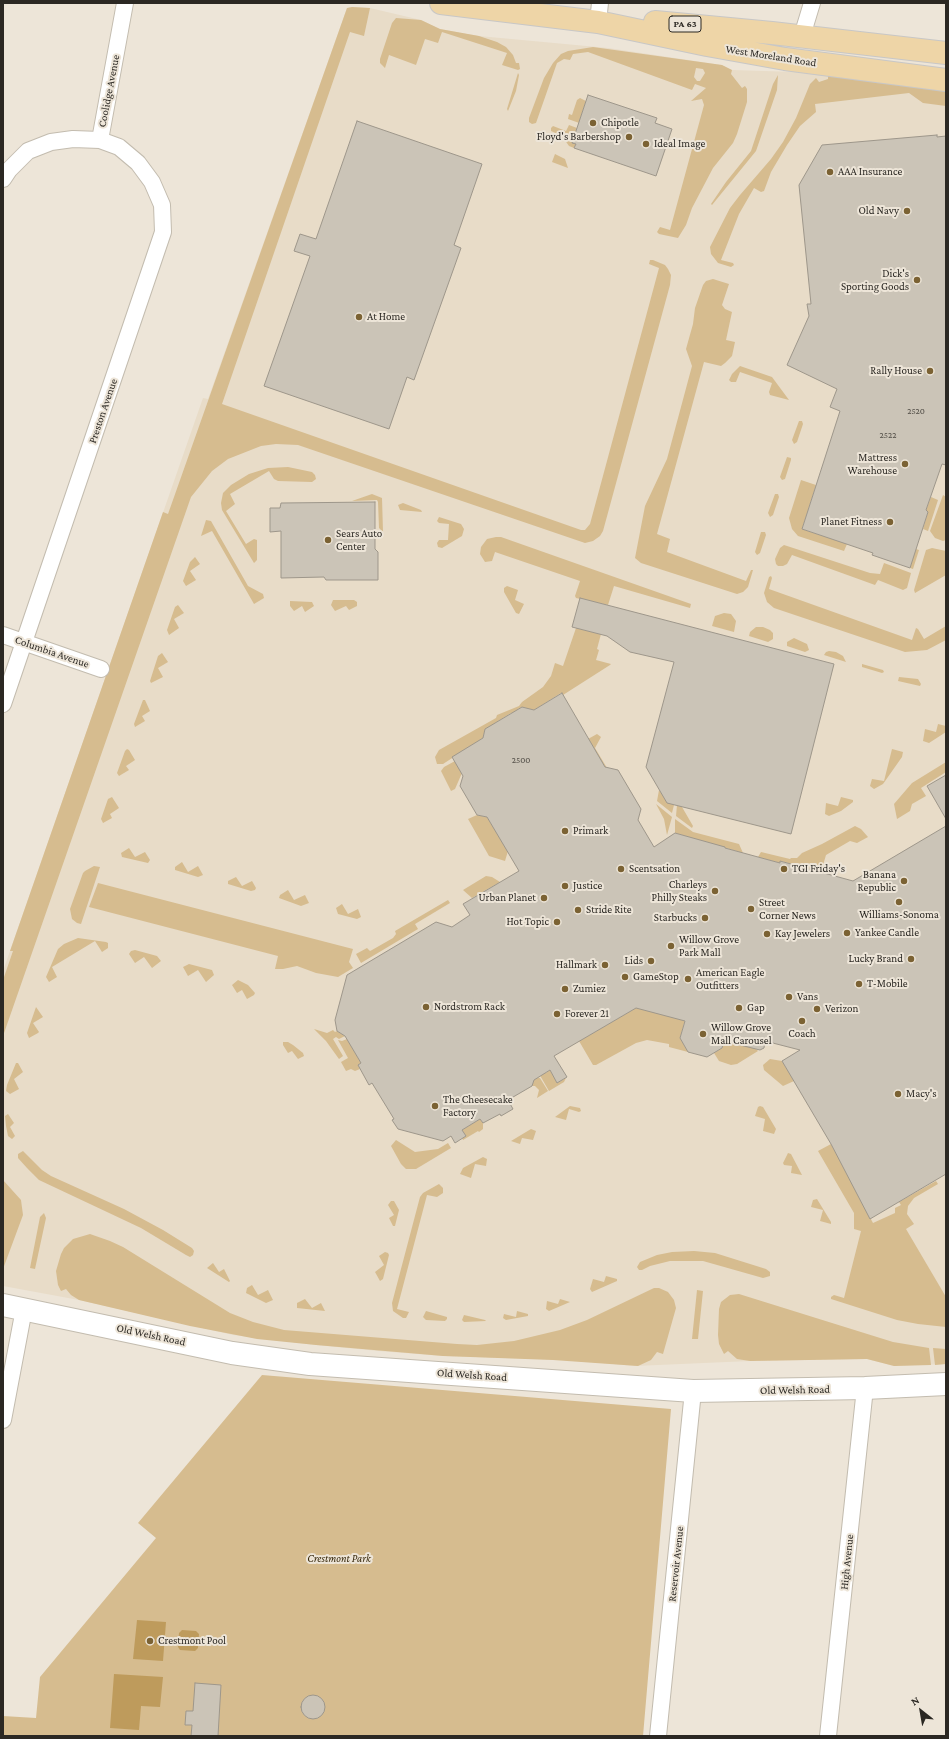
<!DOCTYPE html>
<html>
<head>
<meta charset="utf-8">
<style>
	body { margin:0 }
	#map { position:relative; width:949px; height:1739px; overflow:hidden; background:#ede5d8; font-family:"Crimson Pro",serif }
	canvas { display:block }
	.frame { position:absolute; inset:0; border:4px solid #2b2823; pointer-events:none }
	.north { position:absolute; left:901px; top:1691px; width:40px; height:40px; -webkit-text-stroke:3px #ede5d8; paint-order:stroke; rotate:329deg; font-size:11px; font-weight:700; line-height:16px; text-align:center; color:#2b2823 }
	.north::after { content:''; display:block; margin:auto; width:14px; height:18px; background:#2b2823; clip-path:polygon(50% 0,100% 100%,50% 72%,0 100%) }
</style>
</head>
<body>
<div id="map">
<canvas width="949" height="1739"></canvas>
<div class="frame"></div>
<div class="north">N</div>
</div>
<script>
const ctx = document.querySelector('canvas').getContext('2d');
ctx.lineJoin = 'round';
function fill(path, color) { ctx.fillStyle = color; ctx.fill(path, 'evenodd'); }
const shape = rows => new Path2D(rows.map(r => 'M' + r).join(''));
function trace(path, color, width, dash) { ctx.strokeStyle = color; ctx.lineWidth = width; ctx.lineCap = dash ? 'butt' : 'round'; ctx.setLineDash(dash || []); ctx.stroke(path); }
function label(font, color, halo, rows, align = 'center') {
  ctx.font = font + ' "Crimson Pro",serif'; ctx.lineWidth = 4; ctx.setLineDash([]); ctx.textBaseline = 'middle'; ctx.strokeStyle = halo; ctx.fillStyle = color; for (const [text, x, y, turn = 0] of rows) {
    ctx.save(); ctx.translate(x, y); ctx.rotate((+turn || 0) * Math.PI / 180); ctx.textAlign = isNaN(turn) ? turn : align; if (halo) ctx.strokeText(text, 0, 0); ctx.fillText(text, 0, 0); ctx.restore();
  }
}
fill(shape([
	[352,7,370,8,421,20,440,29,479,36,608,48,722,65,732,70,828,73,946,85,946,1364,894,1366,867,1359,750,1361,635,1366,567,1360,443,1356,378,1351,316,1345,233,1335,79,1300,3,1286,3,971,203,398,208,399,347,8]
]), '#e8dcc8');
fill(shape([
	[352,7,370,8,364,36,350,32,222,404,581,530,585,530,590,524,659,268,649,264,650,260,653,260,665,265,668,269,671,275,670,285,603,531,600,536,593,541,585,543,298,445,276,444,261,446,228,459,212,471,191,497,3,1036,3,980,13,951,10,951,163,512,168,514,347,8],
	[396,18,421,20,440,29,479,36,497,42,506,47,513,55,516,63,519,63,520,69,518,70,502,65,507,53,442,32,438,43,425,39,416,65,389,55,385,68,380,63,380,59,392,23],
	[593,47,722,65,732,70,731,74,742,88,745,86,747,89,747,102,737,134,733,143,713,168,692,208,686,225,678,238,659,234,657,232,660,227,670,230,704,105,702,99,691,101,706,88,695,84,692,90,588,52,573,54,570,60,564,59,557,63,536,123,532,124,529,122,529,118,544,78,553,63,561,54,568,51],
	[696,68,703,69,705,73,700,81,697,81,694,77],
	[518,73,519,75,516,91,508,111,507,109],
	[828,73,946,85,946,106,923,103,909,93,815,104,816,112,800,126,787,145,771,172,764,191,761,192,754,188,739,214,721,260,733,263,734,265,731,267,718,263,711,254,710,247,730,208,740,195,771,159,783,142,796,118,810,84,816,78,819,82,828,79],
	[778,75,777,90,756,151,712,205,711,204,726,182,751,151,773,84],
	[580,98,586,101,581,116,585,118,582,124,568,119,569,114,572,115,577,100],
	[569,125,577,128,572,143,576,144,574,148,569,146,562,136,551,131,551,128,553,126,566,131],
	[555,154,565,159,568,168,552,162],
	[713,279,729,284,722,305,725,309,732,312,726,340,735,342,732,356,725,363,721,366,704,362,657,534,670,539,667,552,746,581,751,570,753,570,748,587,743,592,737,594,641,563,635,558,645,506,667,459,692,366,686,349,693,324,695,308,703,285,706,281],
	[740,366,772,377,789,400,770,395,769,392,772,383,740,372,736,382,731,382,729,380,732,374],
	[799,421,802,421,803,424,797,442,794,444,792,440],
	[787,457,791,458,791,460,785,479,782,480,780,477],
	[288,467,312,472,315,475,316,479,312,482,278,481,274,479,269,471,230,494,235,504,226,511,246,544,254,539,257,540,257,560,254,563,222,510,221,503,223,493,231,485,249,474,268,468],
	[801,480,816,485,802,529,847,544,844,551,798,536,792,529,789,518],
	[372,494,382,498,383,532,379,528,378,502,377,500,352,501],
	[775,494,778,494,779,497,773,515,770,517,768,513],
	[943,495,946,497,946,540,943,541,935,538,930,531],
	[931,497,938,500,928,531,923,529,928,512,926,510],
	[403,503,421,510,422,512,400,510,398,505],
	[439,517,461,524,464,529,462,536,442,548,438,547,437,543,439,540,448,540,449,524,439,523,437,521],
	[206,520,211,521,248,586,263,594,264,598,254,604,212,531,201,536],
	[761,532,765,532,766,535,760,553,757,555,755,552],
	[496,537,501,537,691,604,690,608,614,586,608,605,576,598,575,596,580,581,495,552,492,561,485,562,480,554,481,547,487,539],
	[784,545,870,573,880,574,884,563,911,573,907,588,903,590,878,580,875,585,792,555,787,564,783,566,778,566,776,564,775,559,780,548],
	[932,548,946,551,946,575,915,593,914,590,926,550],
	[916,549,919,550,913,569,910,568],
	[195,557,200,564,190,571,196,580,186,586,183,581,190,562],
	[771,576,772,578,769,589,912,640,916,628,918,629,924,639,946,626,946,640,927,650,905,652,774,608,767,602,764,593,769,577],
	[507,586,518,590,515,600,524,604,519,614,516,613,504,592,504,588],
	[333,600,354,600,357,602,357,606,349,610,346,606,335,611,331,605],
	[290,601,312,602,314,606,305,612,302,606,294,611,290,606],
	[178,605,184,613,174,619,179,628,169,635,167,630,175,607],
	[724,613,731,614,736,621,734,632,712,626,715,616],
	[756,627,763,627,770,630,773,633,773,639,768,642,749,636,750,632],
	[576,628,601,634,597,649,599,650,596,660,611,664,610,665,563,695,561,693,534,710,522,707,518,709,517,714,511,713,495,723,494,728,489,727,485,729,483,738,443,764,437,764,435,757,439,750,496,718,497,715,519,706,522,702,543,687,551,676,555,663,563,666],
	[794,638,807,644,809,650,805,652,787,646,787,642],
	[829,651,836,652,843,656,846,662,824,655,826,652],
	[162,653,168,662,158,668,163,677,151,683,150,681,158,656],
	[862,664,883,670,884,672,882,673,862,667],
	[899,677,918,679,921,684,920,686,898,681],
	[143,700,145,700,150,711,142,716,145,721,135,727,134,724],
	[938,724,946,726,946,732,929,743,923,741,925,729,936,732],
	[597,734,601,737,595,748,607,768,605,767,588,739],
	[127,749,129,750,135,760,126,766,129,770,119,776,117,773,125,751],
	[892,749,903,752,902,757,883,784,874,789,870,786,872,779,884,781],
	[455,761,462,773,455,789,451,791,441,771,444,767],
	[946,762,946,772,921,788,926,796,912,804,910,811,897,819,894,804,912,783],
	[659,790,674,805,672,813,657,801],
	[112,797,119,808,110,814,112,818,103,823,101,819,108,799],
	[841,797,853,800,853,802,841,811,829,816,825,814,826,803,838,806],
	[656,804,672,817,667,835,664,819],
	[677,805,682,807,693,826,692,828,676,816],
	[477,815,487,817,508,851,505,861,489,856,468,819],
	[675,819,693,832,739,844,743,853,675,833],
	[855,826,861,829,868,837,857,843,850,841,826,855,821,872,781,861,780,863,758,857,761,852,790,859,791,858,797,858,802,853,822,844],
	[129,848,135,857,145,852,150,860,148,863,122,857,121,853],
	[182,862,188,872,198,866,203,875,198,877,175,870,175,867],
	[94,866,100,867,81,924,77,923,72,919,70,909,83,873,85,871],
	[486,876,492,877,500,882,472,898,463,890],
	[236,877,242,886,252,881,256,888,255,890,251,891,228,884,228,881],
	[98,883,353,949,349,962,353,968,338,977,316,973,297,966,283,969,275,969,278,956,89,907],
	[288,890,294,900,305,895,309,903,301,906,279,898,280,895],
	[448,900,450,903,415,924,418,929,361,963,356,954,367,948,370,951,372,950,393,938,396,934,395,931],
	[342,904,348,914,358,909,361,917,357,919,338,914,336,908],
	[78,938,106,942,108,943,108,948,102,952,95,941,52,967,57,977,49,982,46,977,58,949,64,944],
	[135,950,157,956,161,961,152,968,144,957,135,963,129,954,131,951],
	[189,964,212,970,214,975,206,982,198,970,188,976,183,967],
	[238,980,248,985,255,993,254,995,247,999,242,990,237,993,232,985],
	[36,1007,43,1017,33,1023,39,1032,38,1033,29,1038,27,1033],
	[636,1008,686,1016,680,1038,688,1052,669,1047,669,1044,647,1040,636,1043,596,1065,593,1065,579,1041],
	[314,1029,327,1033,333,1030,335,1032,337,1031,345,1036,339,1039,336,1037,333,1039,343,1056,339,1059,326,1041],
	[347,1039,361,1063,358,1065,360,1069,355,1071,351,1069,346,1071,341,1062,348,1058,338,1040,342,1041],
	[728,1040,756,1049,758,1051,737,1064,731,1065,719,1061,714,1053,722,1048,723,1043],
	[283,1042,288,1042,293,1045,303,1053,304,1056,298,1059,292,1051,288,1053,283,1045],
	[770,1059,782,1061,794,1081,783,1086,764,1070,763,1065],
	[16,1063,18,1063,23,1072,14,1079,19,1089,10,1094,6,1091,7,1085],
	[543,1069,546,1073,550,1070,557,1083,566,1078,564,1082,549,1091,538,1072],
	[535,1077,540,1078,548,1091,537,1098,539,1090,535,1086,532,1086],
	[570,1106,580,1108,581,1111,579,1112,569,1109,566,1120,555,1117],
	[760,1106,763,1107,776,1129,774,1134,763,1131,765,1119,755,1116,758,1107],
	[8,1114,14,1123,10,1127,15,1136,12,1139,8,1136,6,1126,5,1116],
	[480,1119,483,1123,483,1129,479,1132,478,1131,463,1140,462,1138,466,1136,462,1130],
	[531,1129,536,1131,533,1140,522,1138,520,1144,511,1141],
	[396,1140,415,1152,438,1149,448,1143,451,1148,416,1169,406,1169,401,1164,391,1146],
	[831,1144,873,1223,895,1213,895,1208,901,1205,899,1202,936,1181,938,1184,914,1198,908,1206,907,1214,914,1224,906,1229,946,1297,946,1327,918,1324,897,1320,831,1299,831,1297,834,1295,844,1298,861,1231,854,1229,854,1213,818,1151],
	[23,1151,42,1170,51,1176,124,1209,163,1230,192,1248,194,1251,193,1255,190,1257,186,1255,141,1228,39,1180,27,1168,18,1158,18,1154],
	[788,1153,791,1154,802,1175,791,1173,792,1166,784,1165,783,1163],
	[483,1157,487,1159,486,1166,475,1164,471,1178,460,1174,463,1168],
	[3,1180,21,1200,23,1215,3,1269],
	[439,1184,443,1188,443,1193,437,1197,427,1195,397,1309,409,1312,406,1318,403,1318,393,1311,392,1303,420,1197,423,1193],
	[817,1199,831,1222,831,1224,820,1221,823,1210,811,1207,813,1200],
	[391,1201,394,1201,399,1210,395,1226,393,1226,389,1218,394,1215,388,1205],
	[44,1213,46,1218,35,1269,30,1268,40,1217],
	[90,1234,110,1241,123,1247,230,1313,253,1322,284,1330,457,1344,477,1345,514,1341,560,1330,587,1320,654,1288,659,1288,668,1292,674,1300,676,1308,663,1354,657,1352,651,1360,638,1366,553,1360,443,1356,316,1345,257,1339,190,1326,79,1300,71,1295,66,1289,61,1291,58,1285,56,1271,61,1254,64,1248,73,1239],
	[694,1251,715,1253,766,1269,770,1272,770,1276,763,1278,703,1261,670,1261,650,1266,642,1270,639,1270,637,1267,640,1262,657,1255,672,1252],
	[385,1252,388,1253,389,1255,383,1279,380,1281,375,1272,384,1265,379,1256],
	[213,1263,219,1272,224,1269,230,1281,229,1282,207,1268],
	[606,1276,617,1279,617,1281,592,1292,590,1289,593,1279,604,1282],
	[252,1285,258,1295,268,1290,273,1300,266,1303,246,1293,247,1288],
	[697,1290,703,1291,698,1339,692,1339],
	[739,1294,893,1342,929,1348,931,1365,894,1366,867,1359,750,1361,737,1359,728,1351,724,1354,719,1344,718,1335,719,1309,721,1302,730,1295],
	[305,1299,312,1308,321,1303,325,1311,297,1308,297,1303],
	[560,1299,570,1302,549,1311,546,1309,547,1301,558,1304],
	[426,1311,447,1317,447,1319,445,1321,426,1320,423,1317],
	[517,1311,528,1314,528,1316,506,1320,503,1318,504,1314,516,1317],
	[464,1315,485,1320,486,1321,464,1322,462,1320],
	[933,1348,946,1349,946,1364,935,1365],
	[262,1375,671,1409,643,1736,3,1736,3,1716,36,1718,40,1677,156,1538,138,1523]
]), '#d6bc8f');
fill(shape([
	[137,1620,166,1622,163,1661,133,1659],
	[182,1630,196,1631,199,1634,198,1648,195,1651,180,1650,178,1647,179,1633],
	[114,1674,163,1677,160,1707,141,1706,139,1730,110,1728]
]), '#be9b5c');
const building = shape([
	[588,95,657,118,655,123,672,129,656,176,574,148,576,144,572,143,588,95],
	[357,121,482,164,454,245,461,248,414,380,407,377,389,429,264,386,310,256,294,251,300,234,316,239,357,121],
	[937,135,937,137,946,136,946,465,942,464,926,510,928,512,910,568,872,555,873,553,802,529,840,411,830,407,837,389,787,365,809,316,807,304,811,304,799,185,822,145,937,135],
	[375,502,375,549,378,552,378,580,326,580,324,577,281,578,281,531,270,532,270,508,280,508,281,503,375,502],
	[580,598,834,664,791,834,667,803,646,767,674,662,630,652,607,636,572,627,580,598],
	[562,693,605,767,618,770,641,809,638,820,654,847,675,833,725,847,725,848,780,863,780,861,853,881,946,826,946,1174,870,1219,831,1144,782,1061,800,1050,765,1041,764,1048,760,1050,724,1041,722,1048,707,1057,688,1052,680,1038,685,1021,636,1008,554,1056,567,1077,557,1083,550,1070,534,1080,532,1086,508,1100,513,1109,501,1116,500,1114,483,1123,480,1119,462,1130,466,1136,455,1143,451,1136,443,1141,398,1129,392,1120,394,1119,372,1083,369,1085,358,1065,361,1063,345,1036,337,1031,335,1020,347,975,436,922,452,927,470,915,463,904,519,871,487,817,477,815,460,786,463,776,452,757,483,738,485,729,522,707,534,710,562,693],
	[946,775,946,819,927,786,946,775],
	[195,1683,221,1685,218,1736,191,1736,192,1725,185,1725,186,1711,193,1711,195,1683],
	'301 1707a12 12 0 1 1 24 0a12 12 0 1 1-24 0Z'
]);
fill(building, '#cbc4b7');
trace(building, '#9e978b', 1);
const street = shape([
	[598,22,600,3],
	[802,36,812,3],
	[100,140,125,3],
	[3,179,9,170,28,151,51,142,73,139,100,140,119,147,138,163,152,182,162,205,163,232,3,704],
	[3,635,101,669],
	[3,1420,24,1309],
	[658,1736,693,1391],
	[828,1736,865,1388]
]);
const secondary = shape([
	[3,1305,232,1353,310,1364,693,1391,865,1388,946,1384]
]);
const primary = shape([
	[441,3,598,22,707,45,785,59,946,80],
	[655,22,772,33,946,53]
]);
trace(street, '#c3bcaf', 18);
trace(secondary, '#c3bcaf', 24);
trace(primary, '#c8c7c6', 24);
trace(street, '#fff', 16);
trace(secondary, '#fff', 22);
trace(primary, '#eed5a7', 22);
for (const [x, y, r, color] of [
	[593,123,4,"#7b6233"],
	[629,137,4,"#7b6233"],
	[646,144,4,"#7b6233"],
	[830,172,4,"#7b6233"],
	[907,211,4,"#7b6233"],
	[917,280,4,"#7b6233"],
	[359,317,4,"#7b6233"],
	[930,371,4,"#7b6233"],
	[905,464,4,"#7b6233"],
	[890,522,4,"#7b6233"],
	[328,540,4,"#7b6233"],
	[565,831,4,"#7b6233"],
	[621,869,4,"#7b6233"],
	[784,869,4,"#7b6233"],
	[904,881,4,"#7b6233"],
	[565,886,4,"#7b6233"],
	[715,891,4,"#7b6233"],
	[544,898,4,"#7b6233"],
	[899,902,4,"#7b6233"],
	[751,909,4,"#7b6233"],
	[578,910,4,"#7b6233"],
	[705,918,4,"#7b6233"],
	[557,922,4,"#7b6233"],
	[847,933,4,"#7b6233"],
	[767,934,4,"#7b6233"],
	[671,946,4,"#7b6233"],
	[911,959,4,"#7b6233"],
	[651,961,4,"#7b6233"],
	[605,965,4,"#7b6233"],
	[625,977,4,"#7b6233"],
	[688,979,4,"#7b6233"],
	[859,984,4,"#7b6233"],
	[565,989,4,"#7b6233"],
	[789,997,4,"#7b6233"],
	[426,1007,4,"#7b6233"],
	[739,1008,4,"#7b6233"],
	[817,1009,4,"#7b6233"],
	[557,1014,4,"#7b6233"],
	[802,1021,4,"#7b6233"],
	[703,1034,4,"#7b6233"],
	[898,1094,4,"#7b6233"],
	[435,1106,4,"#7b6233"],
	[150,1641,4,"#7b6233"]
]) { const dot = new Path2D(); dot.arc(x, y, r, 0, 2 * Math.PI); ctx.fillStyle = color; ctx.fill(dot); trace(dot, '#ede5d8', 1.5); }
label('9px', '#534f48', null, [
	["2520",916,411],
	["2522",888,435],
	["2500",521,760]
]);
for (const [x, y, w] of [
	[685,24,32]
]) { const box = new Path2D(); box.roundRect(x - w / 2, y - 8, w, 16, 3); ctx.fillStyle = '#ede5d8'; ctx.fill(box); trace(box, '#2b2823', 1); }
label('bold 10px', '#2b2823', null, [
	["PA 63",685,24]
]);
label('11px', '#2b2823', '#ede5d8', [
	["West Moreland Road",771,56,9],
	["Coolidge Avenue",109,91,-79],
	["Preston Avenue",103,411,-71],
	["Columbia Avenue",52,652,19],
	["Old Welsh Road",151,1335,12],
	["Old Welsh Road",472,1375,4],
	["Old Welsh Road",795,1390,-1],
	["High Avenue",847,1562,-84],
	["Reservoir Avenue",676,1564,-84]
]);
label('11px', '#2b2823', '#ede5d8', [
	["Chipotle",601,123],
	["Floyd's Barbershop",621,137,"right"],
	["Ideal Image",654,144],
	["AAA Insurance",838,172],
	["Old Navy",899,211,"right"],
	["Dick's",909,274,"right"],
	["Sporting Goods",909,287,"right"],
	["At Home",367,317],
	["Rally House",922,371,"right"],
	["Mattress",897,458,"right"],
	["Warehouse",897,471,"right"],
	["Planet Fitness",882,522,"right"],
	["Sears Auto",336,534],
	["Center",336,547],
	["Primark",573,831],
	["Scentsation",629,869],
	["TGI Friday's",792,869],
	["Banana",896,875,"right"],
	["Republic",896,888,"right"],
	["Charleys",707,885,"right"],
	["Philly Steaks",707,898,"right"],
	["Justice",573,886],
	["Urban Planet",536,898,"right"],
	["Street",759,903],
	["Corner News",759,916],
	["Stride Rite",586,910],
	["Williams-Sonoma",899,915,"center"],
	["Starbucks",697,918,"right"],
	["Hot Topic",549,922,"right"],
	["Yankee Candle",855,933],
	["Kay Jewelers",775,934],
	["Willow Grove",679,940],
	["Park Mall",679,953],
	["Lucky Brand",903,959,"right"],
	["Lids",643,961,"right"],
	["Hallmark",597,965,"right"],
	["American Eagle",696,973],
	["Outfitters",696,986],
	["GameStop",633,977],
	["T-Mobile",867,984],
	["Zumiez",573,989],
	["Vans",797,997],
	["Nordstrom Rack",434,1007],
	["Gap",747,1008],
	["Verizon",825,1009],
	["Forever 21",565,1014],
	["Willow Grove",711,1028],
	["Mall Carousel",711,1041],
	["Coach",802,1034,"center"],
	["Macy's",906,1094],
	["The Cheesecake",443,1100],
	["Factory",443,1113],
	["Crestmont Pool",158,1641]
], 'left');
label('italic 11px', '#37280b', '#ede5d8', [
	["Crestmont Park",339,1559]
]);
</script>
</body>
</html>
